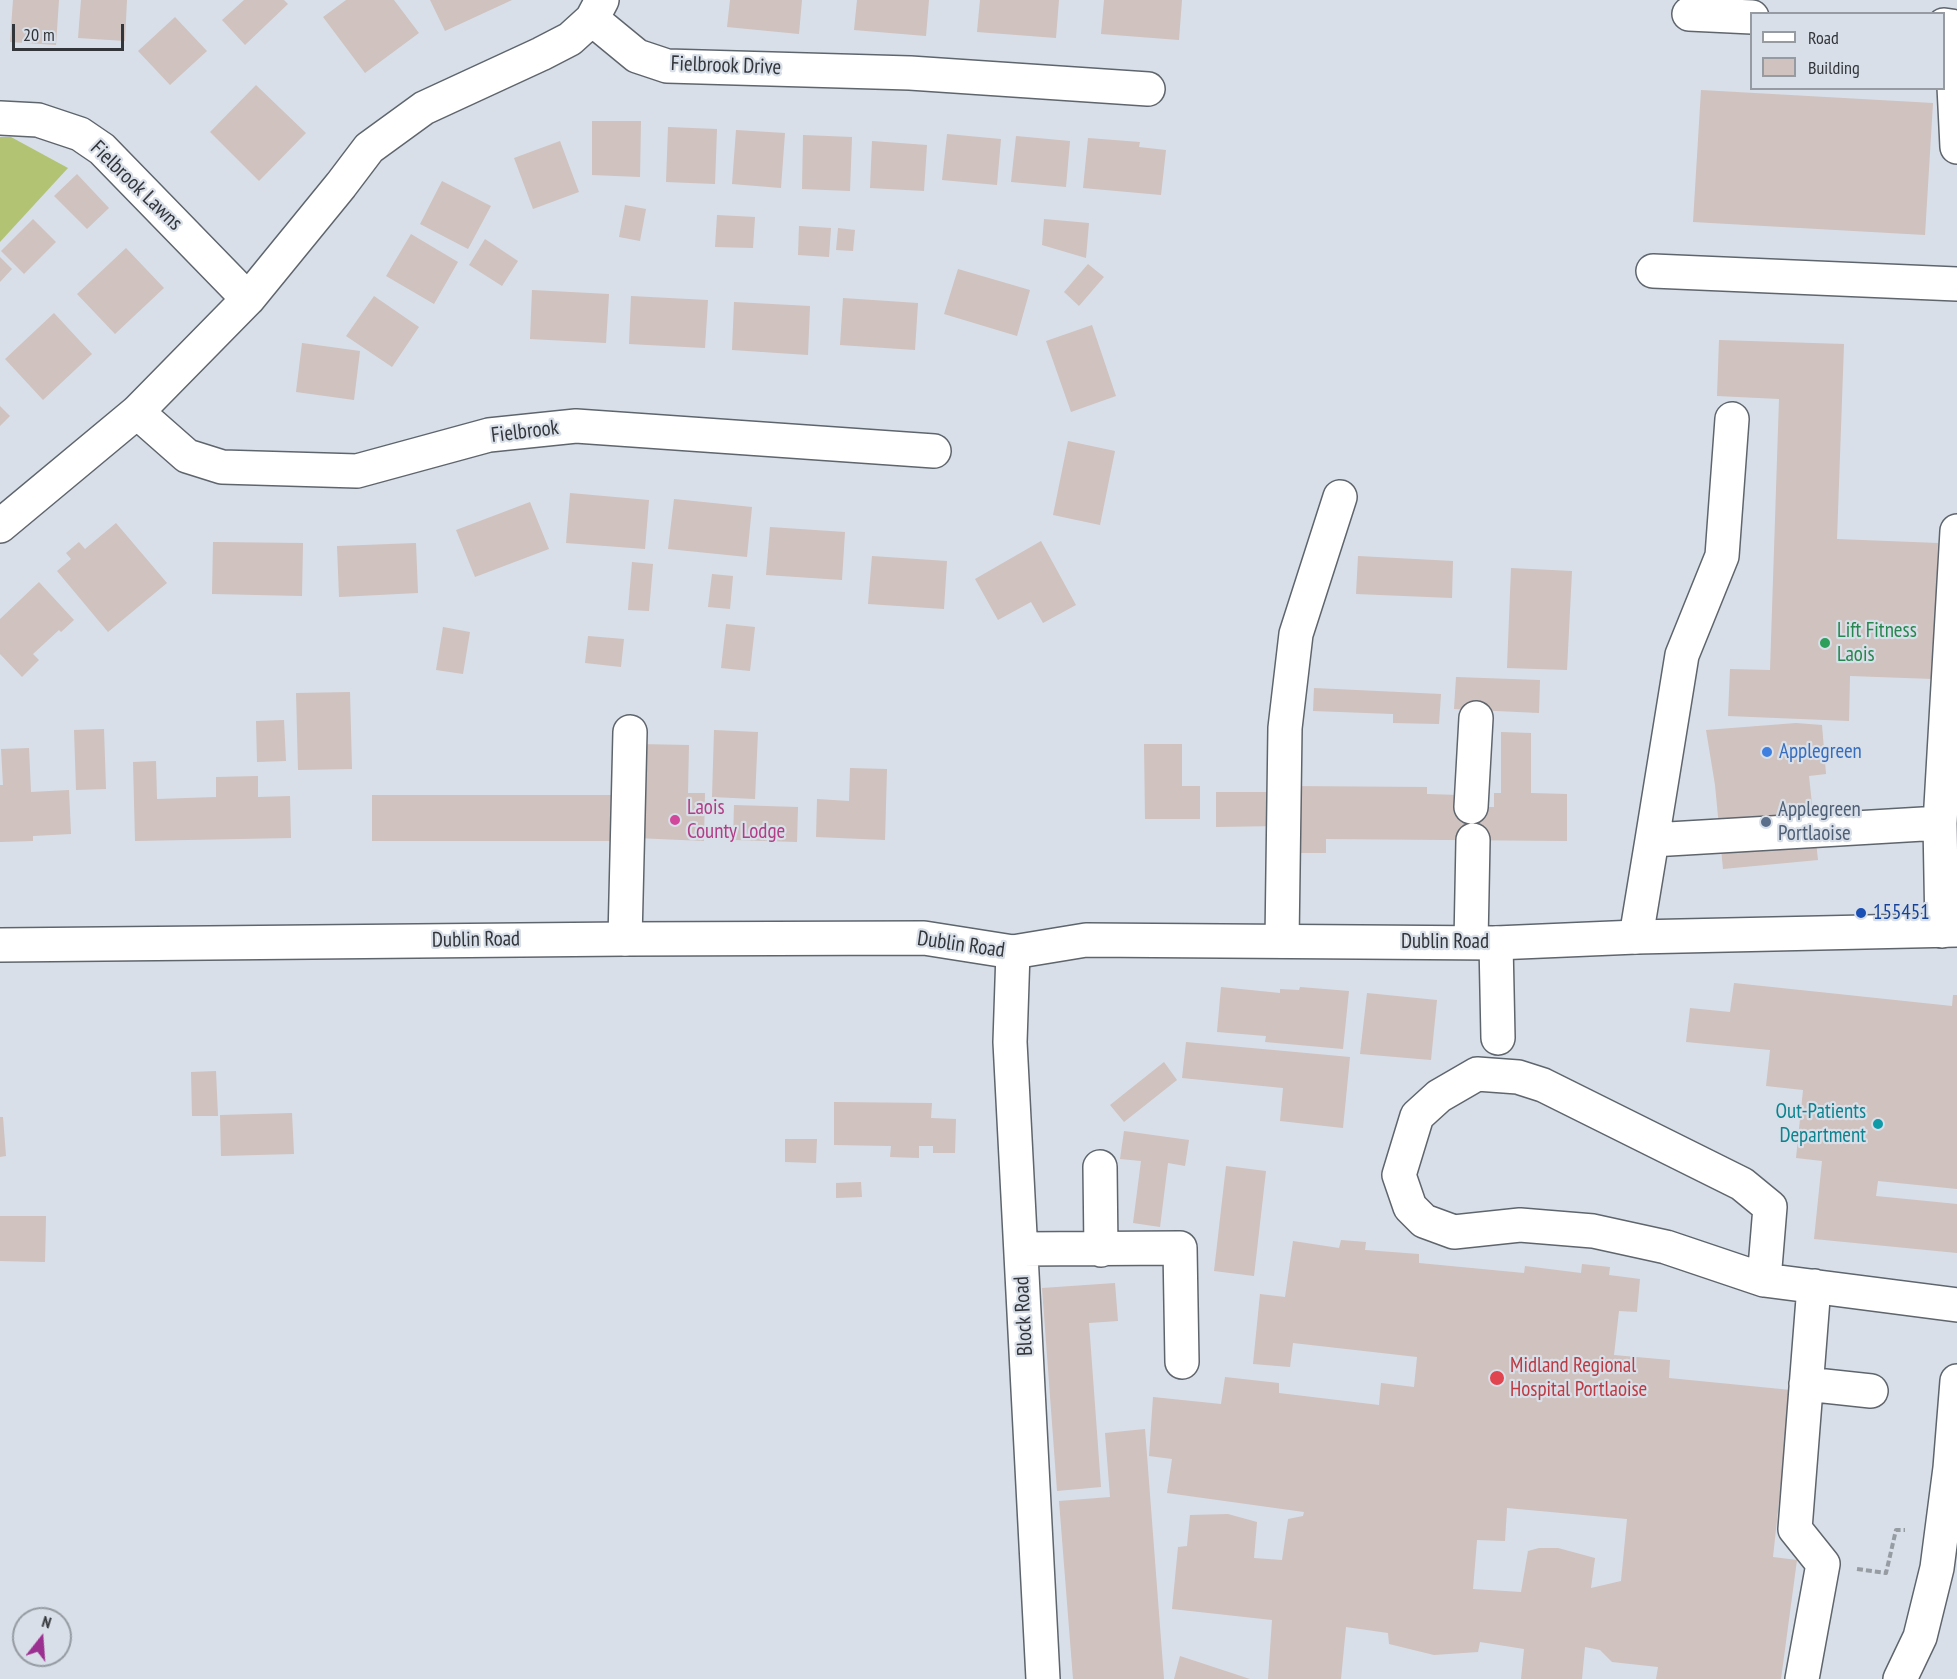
<!DOCTYPE html>
<html>
<head>
<meta charset="utf-8">
<style>
	body { margin:0 }
	#map { position:relative; width:1957px; height:1679px; overflow:hidden; background:#d8dfe8; font-family:"PT Sans Narrow",sans-serif }
	canvas { display:block }
	.legend { position:absolute; left:1750px; top:12px; width:195px; height:78px; box-sizing:border-box; background:#d8dfe8; border:2px solid #969ba2; margin:0; padding:8px 10px; list-style:none; font-size:18px; color:#323539 }
	.legend li { display:flex; align-items:center; gap:12px; height:30px }
	.legend b { width:30px; border:2px solid #969ba2 }
	.north { position:absolute; left:12px; top:1607px; width:60px; height:60px; box-sizing:border-box; background:#d8dfe8; border:2px solid #969ba2; border-radius:50%; rotate:17deg; font-size:16px; font-weight:700; line-height:24px; text-align:center; color:#323539 }
	.north::after { content:''; display:block; margin:auto; width:21px; height:27px; background:#9c3091; clip-path:polygon(50% 0,100% 100%,50% 72%,0 100%) }
	.scale { position:absolute; left:12px; top:24px; width:112px; height:27px; box-sizing:border-box; border:3px solid #323539; border-top:0; padding-left:8px; font-size:18px; line-height:21px; white-space:nowrap; color:#323539; -webkit-text-stroke:4px #d8dfe8; paint-order:stroke }
</style>
</head>
<body>
<div id="map">
<canvas width="1957" height="1679"></canvas>
<ul class="legend">
<li><b style="height:8px;background:#fff"></b>Road</li>
<li><b style="height:16px;background:#cfc2bf"></b>Building</li>
</ul>
<div class="north">N</div>
<div class="scale">20 m</div>
</div>
<script>
const ctx = document.querySelector('canvas').getContext('2d');
ctx.lineJoin = 'round';
function fill(path, color) { ctx.fillStyle = color; ctx.fill(path, 'evenodd'); }
const shape = rows => new Path2D(rows.map(r => 'M' + r).join(''));
function trace(path, color, width, dash) { ctx.strokeStyle = color; ctx.lineWidth = width; ctx.lineCap = dash ? 'butt' : 'round'; ctx.setLineDash(dash || []); ctx.stroke(path); }
function label(font, color, halo, rows, align = 'center') {
  ctx.font = font + ' "PT Sans Narrow",sans-serif'; ctx.lineWidth = 4.5; ctx.setLineDash([]); ctx.textBaseline = 'middle'; ctx.strokeStyle = halo; ctx.fillStyle = color; for (const [text, x, y, turn = 0] of rows) {
    ctx.save(); ctx.translate(x, y); ctx.rotate((+turn || 0) * Math.PI / 180); ctx.textAlign = isNaN(turn) ? turn : align; if (halo) ctx.strokeText(text, 0, 0); ctx.fillText(text, 0, 0); ctx.restore();
  }
}
fill(shape([
	[0,137,11,137,68,168,0,242]
]), '#b2c474');
fill(shape([
	[13,0,59,0,56,45,10,42],
	[81,0,127,0,125,41,78,38],
	[244,0,284,0,288,4,245,45,222,20],
	[346,0,394,0,419,33,365,73,323,17],
	[430,0,512,0,445,31],
	[730,0,802,0,799,34,727,27],
	[857,0,929,0,926,36,854,30],
	[980,0,1059,0,1056,38,977,32],
	[1104,0,1182,0,1179,40,1101,34],
	[175,17,207,51,170,85,138,51],
	[256,85,306,133,259,181,210,132],
	[1701,90,1933,103,1925,235,1693,222],
	[592,121,641,121,640,177,592,175],
	[668,127,717,129,715,184,666,182],
	[736,130,785,133,781,188,732,184],
	[947,134,1001,139,997,185,942,180],
	[803,135,852,137,850,191,802,189],
	[1016,136,1070,141,1066,187,1011,182],
	[1088,138,1140,142,1139,147,1166,150,1161,195,1083,188],
	[560,141,579,192,533,209,514,158],
	[872,141,927,145,924,191,870,188],
	[77,174,109,208,87,229,54,196],
	[442,181,491,206,468,249,420,224],
	[625,205,646,209,640,241,619,237],
	[717,215,755,217,753,248,715,247],
	[33,219,56,242,24,274,1,251],
	[1044,219,1089,223,1086,258,1042,245],
	[799,226,831,228,829,257,798,255],
	[838,228,855,230,853,251,836,250],
	[411,234,458,262,434,304,386,276],
	[485,239,518,261,502,286,469,265],
	[126,248,164,288,115,334,77,294],
	[0,257,12,269,0,282],
	[1088,264,1104,277,1079,306,1064,292],
	[958,269,1030,290,1017,336,944,314],
	[532,290,609,294,606,343,530,339],
	[374,296,419,327,392,367,346,336],
	[631,296,708,300,705,348,629,344],
	[843,298,918,303,915,350,840,345],
	[734,302,810,306,808,355,732,350],
	[54,313,92,354,43,400,5,359],
	[1092,325,1116,396,1071,412,1046,341],
	[1719,340,1844,344,1837,539,1938,543,1933,679,1850,676,1849,721,1728,716,1730,669,1770,670,1779,399,1717,396],
	[302,343,360,351,354,400,296,392],
	[0,406,10,416,0,426],
	[1068,441,1115,451,1100,525,1053,515],
	[570,493,649,500,645,549,566,543],
	[674,499,752,507,747,557,668,549],
	[530,502,549,549,475,577,456,530],
	[116,523,167,583,108,632,57,571,71,559,66,553,79,542,85,549],
	[770,527,845,532,842,580,766,575],
	[1041,541,1076,605,1043,623,1031,602,998,620,975,579],
	[213,542,303,543,302,596,212,594],
	[416,543,418,593,339,597,337,546],
	[872,556,947,561,944,609,868,604],
	[1358,556,1453,561,1452,598,1356,594],
	[632,562,653,564,649,611,628,610],
	[1511,568,1572,571,1567,670,1507,668],
	[712,574,733,576,730,609,708,607],
	[39,582,74,620,61,632,59,630,33,654,39,660,22,677,0,654,0,619],
	[726,624,755,627,750,671,721,668],
	[443,627,470,632,463,674,436,670],
	[588,636,624,639,621,667,585,663],
	[1456,677,1540,680,1539,713,1454,709],
	[1314,688,1441,694,1439,724,1393,723,1393,714,1313,711],
	[350,692,352,769,298,770,296,693],
	[284,720,286,761,257,762,256,721],
	[1796,723,1822,725,1826,774,1809,776,1818,860,1723,869,1715,785,1706,730],
	[104,729,106,789,76,790,74,730],
	[714,730,758,732,755,799,712,797],
	[1501,732,1531,733,1531,793,1567,794,1567,841,1326,839,1326,853,1288,853,1289,786,1427,787,1427,794,1459,795,1471,807,1494,807,1494,793,1501,793],
	[639,744,689,745,688,793,705,793,704,841,636,838],
	[1144,744,1182,744,1182,786,1200,786,1200,819,1145,819],
	[29,748,31,792,69,790,71,834,33,836,33,841,0,842,0,785,3,785,1,749],
	[156,761,157,799,216,797,216,777,258,776,258,797,290,796,291,838,135,841,133,762],
	[850,768,887,769,885,840,816,837,817,799,849,801],
	[1216,792,1279,792,1280,826,1216,827],
	[372,795,616,795,616,841,372,841],
	[734,805,798,807,797,842,733,840],
	[1734,983,1952,1006,1953,995,1957,995,1957,1189,1878,1181,1876,1196,1957,1204,1957,1253,1814,1239,1822,1161,1796,1158,1803,1090,1766,1086,1770,1050,1686,1042,1690,1008,1730,1012],
	[1221,987,1280,993,1280,989,1299,990,1300,987,1349,991,1343,1049,1265,1042,1266,1036,1217,1032],
	[1367,993,1437,1000,1431,1060,1360,1054],
	[1186,1042,1350,1057,1343,1128,1280,1121,1283,1088,1182,1078],
	[1164,1062,1177,1080,1124,1122,1110,1105],
	[216,1071,218,1116,192,1116,191,1072],
	[834,1102,932,1103,931,1118,956,1119,955,1153,933,1153,933,1146,919,1146,919,1158,890,1157,891,1146,834,1145],
	[292,1113,294,1154,221,1156,220,1115],
	[0,1117,3,1117,6,1156,0,1157],
	[1124,1131,1189,1140,1185,1166,1168,1163,1160,1227,1133,1223,1141,1161,1120,1159],
	[785,1139,817,1139,816,1163,785,1162],
	[1226,1166,1266,1171,1254,1276,1214,1271],
	[861,1182,862,1197,836,1198,836,1183],
	[0,1216,46,1216,45,1262,0,1261],
	[1341,1240,1366,1242,1365,1250,1419,1254,1419,1263,1524,1273,1525,1266,1581,1273,1582,1264,1610,1267,1609,1275,1640,1279,1637,1312,1619,1311,1614,1355,1670,1360,1669,1378,1791,1390,1773,1557,1797,1560,1781,1679,1656,1679,1658,1667,1612,1662,1600,1650,1585,1647,1582,1679,1521,1679,1524,1649,1480,1642,1478,1652,1434,1655,1389,1644,1388,1633,1346,1627,1341,1679,1268,1679,1272,1620,1172,1609,1178,1547,1187,1546,1190,1515,1228,1514,1257,1522,1254,1558,1282,1560,1288,1519,1303,1516,1304,1512,1167,1493,1172,1459,1149,1456,1153,1397,1221,1404,1225,1377,1279,1383,1279,1393,1379,1405,1381,1383,1414,1387,1417,1357,1293,1343,1290,1367,1253,1364,1260,1294,1285,1297,1293,1241,1339,1248],
	[1507,1508,1627,1519,1621,1581,1591,1588,1595,1558,1558,1548,1539,1548,1528,1551,1521,1592,1473,1589,1477,1540,1505,1541],
	[1115,1283,1118,1321,1089,1323,1101,1487,1057,1491,1042,1288],
	[1145,1429,1164,1679,1073,1679,1059,1501,1110,1497,1105,1433],
	[1180,1656,1250,1679,1174,1679]
]), '#cfc2bf');
const minor = shape([
	[1689,14,1752,17],
	[592,19,637,56,667,66,910,73,1148,89],
	[1944,25,1951,26,1957,147],
	[0,118,38,120,80,134,102,149,248,299],
	[1653,271,1957,284],
	[137,412,187,456,222,467,357,471,489,435,576,426,934,451],
	[0,526,137,412,248,299,341,185,369,148,424,108,541,54,570,39,592,19,602,0],
	[1471,807,1476,718],
	[1940,823,1957,531],
	[1652,840,1682,655,1722,556,1732,419],
	[1636,937,1652,840,1940,823,1942,931],
	[625,939,630,732],
	[1282,941,1285,728,1296,634,1340,497],
	[1471,942,1473,840],
	[1496,943,1498,1038],
	[1013,952,1010,1042,1043,1679],
	[1100,1167,1101,1250],
	[1021,1249,1180,1248,1182,1362],
	[1764,1280,1770,1207,1742,1184,1543,1085,1518,1077,1477,1074,1439,1096,1417,1116,1399,1175,1410,1207,1424,1221,1454,1232,1520,1225,1593,1231,1666,1247,1764,1280,1957,1305],
	[1806,1384,1871,1391],
	[1802,1679,1823,1564,1795,1529,1814,1286],
	[1900,1679,1920,1637,1937,1568,1950,1468,1957,1381]
]);
const major = shape([
	[0,945,625,939,924,938,1013,952,1086,940,1496,943,1636,937,1957,930]
]);
trace(minor, '#5f656d', 36);
trace(major, '#5f656d', 36);
trace(shape([
	[1857,1569,1886,1573,1896,1530,1905,1530]
]), '#979ca3', 4, [6, 3]);
trace(minor, '#fff', 33);
trace(major, '#fff', 33);
for (const [x, y, r, color] of [
	[1825,643,6,"#2e9e5b"],
	[1767,752,6,"#3f7fe0"],
	[675,820,6,"#d1479c"],
	[1766,822,6,"#5c6f8a"],
	[1861,913,6,"#1a4fb4"],
	[1878,1124,6,"#0f9aa8"],
	[1497,1378,8,"#e0444e"]
]) { const dot = new Path2D(); dot.arc(x, y, r, 0, 2 * Math.PI); ctx.fillStyle = color; ctx.fill(dot); trace(dot, '#d8dfe8', 2); }
label('21px', '#323539', '#d8dfe8', [
	["Fielbrook Drive",726,66,2],
	["Fielbrook Lawns",136,186,44],
	["Fielbrook",525,432,-7],
	["Dublin Road",476,940,-1],
	["Dublin Road",1445,942],
	["Dublin Road",961,945,8],
	["Block Road",1024,1316,-93]
]);
label('21px', '#27864d', '#d8dfe8', [
	["Lift Fitness",1837,631],
	["Laois",1837,655]
], 'left');
label('21px', '#366cbe', '#d8dfe8', [
	["Applegreen",1779,752]
], 'left');
label('21px', '#b23c85', '#d8dfe8', [
	["Laois",687,808],
	["County Lodge",687,832]
], 'left');
label('21px', '#4e5e75', '#d8dfe8', [
	["Applegreen",1778,810],
	["Portlaoise",1778,834]
], 'left');
label('21px', '#164399', '#d8dfe8', [
	["155451",1873,913]
], 'left');
label('21px', '#0d838f', '#d8dfe8', [
	["Out-Patients",1866,1112],
	["Department",1866,1136]
], 'right');
label('21px', '#be3a42', '#d8dfe8', [
	["Midland Regional",1510,1366],
	["Hospital Portlaoise",1510,1390]
], 'left');
</script>
</body>
</html>
